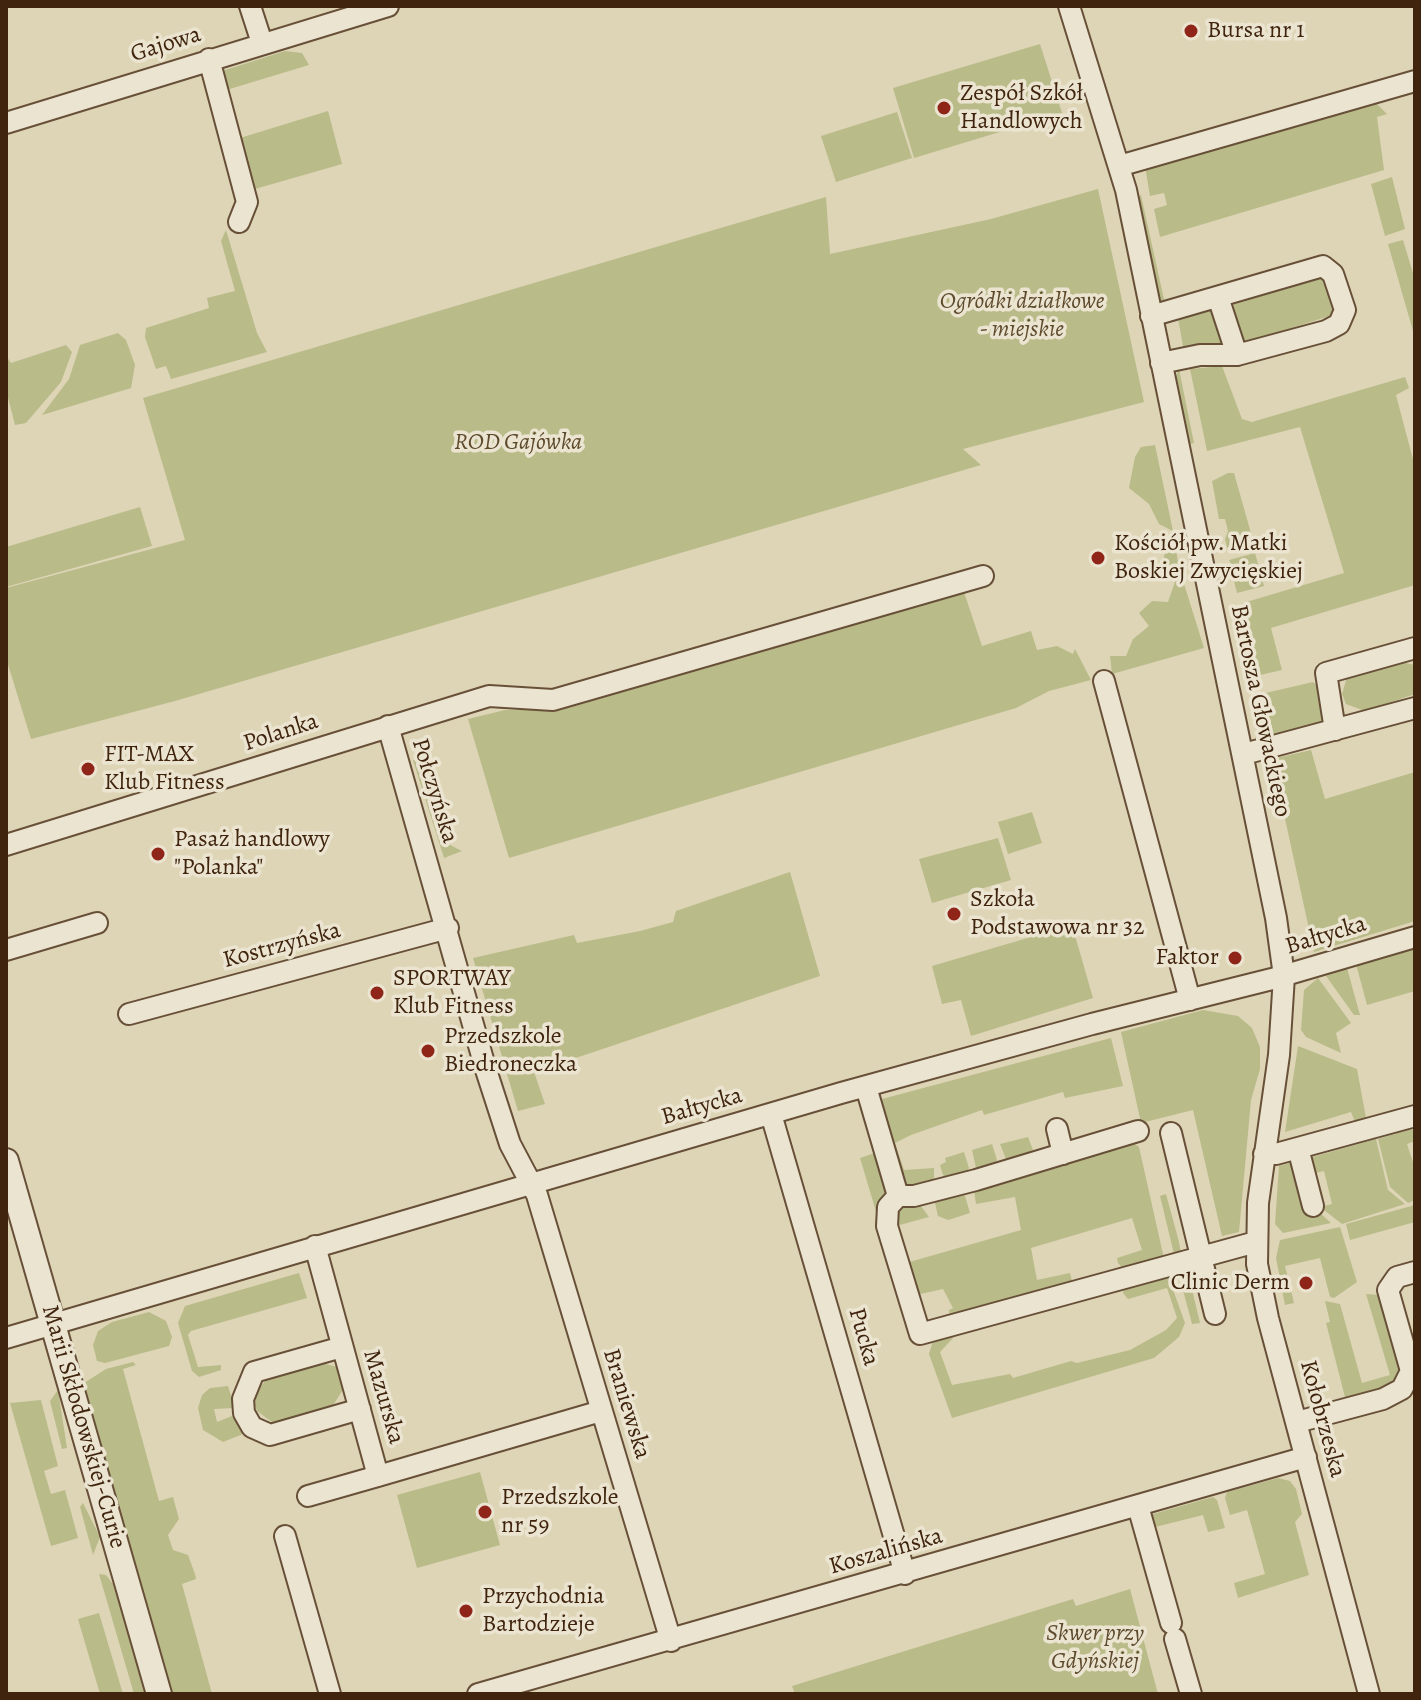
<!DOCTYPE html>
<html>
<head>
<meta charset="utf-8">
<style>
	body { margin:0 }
	#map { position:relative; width:1421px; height:1700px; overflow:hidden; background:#ded5b7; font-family:Alegreya,serif }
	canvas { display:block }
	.frame { position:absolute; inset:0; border:8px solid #40240e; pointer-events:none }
</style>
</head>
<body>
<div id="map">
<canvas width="1421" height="1700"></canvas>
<div class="frame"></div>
</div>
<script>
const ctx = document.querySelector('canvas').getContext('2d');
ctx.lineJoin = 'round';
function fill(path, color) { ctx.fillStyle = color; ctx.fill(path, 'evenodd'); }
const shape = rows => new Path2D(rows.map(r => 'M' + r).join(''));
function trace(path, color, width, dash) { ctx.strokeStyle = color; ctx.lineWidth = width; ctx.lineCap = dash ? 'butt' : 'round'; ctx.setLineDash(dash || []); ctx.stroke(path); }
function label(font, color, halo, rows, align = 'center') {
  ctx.font = font + ' Alegreya,serif'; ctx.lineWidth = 7; ctx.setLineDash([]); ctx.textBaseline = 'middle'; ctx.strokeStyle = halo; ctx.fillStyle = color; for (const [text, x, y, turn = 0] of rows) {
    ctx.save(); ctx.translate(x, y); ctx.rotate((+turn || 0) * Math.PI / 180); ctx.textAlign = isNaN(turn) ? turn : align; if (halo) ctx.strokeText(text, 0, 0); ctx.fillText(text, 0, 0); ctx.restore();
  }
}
fill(shape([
	[1040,44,1062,113,914,158,893,88],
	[285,51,302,53,309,65,223,91,222,71],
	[1368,103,1376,103,1387,114,1377,117,1384,170,1160,237,1154,209,1167,205,1164,193,1150,196,1145,166],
	[328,111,342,164,255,189,240,138],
	[897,112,912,158,836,182,821,136],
	[1392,177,1405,229,1385,236,1371,184],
	[1098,189,1144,402,963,449,981,465,175,701,31,739,6,658,6,588,185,540,143,398,826,197,830,254,991,219],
	[1141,195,1165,304,1158,297,1137,198],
	[226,230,257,333,267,352,171,379,166,366,156,369,145,337,146,328,209,308,207,298,235,291,221,241],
	[1403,240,1415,280,1415,338,1388,244],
	[1323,276,1335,314,1241,345,1229,306],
	[1215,306,1226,348,1184,352,1178,318],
	[118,333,126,340,135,365,131,388,42,415,69,379,80,345],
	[66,345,72,352,61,382,26,423,15,425,6,390,6,356,11,363],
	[1222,366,1242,419,1252,422,1405,377,1409,388,1396,395,1415,467,1415,585,1271,628,1282,670,1260,675,1252,671,1239,609,1243,603,1344,573,1300,427,1207,451,1190,369],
	[1179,369,1194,443,1189,444,1175,378],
	[1155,445,1173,531,1159,524,1149,504,1129,488,1135,457,1141,447],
	[1228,473,1234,473,1254,544,1228,551,1225,539,1228,531,1225,519,1219,519,1212,481],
	[140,507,152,546,6,587,6,547],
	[1174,541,1180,571,1204,648,1112,674,1110,656,1126,656,1133,639,1149,626,1139,613,1152,601,1168,602,1176,579,1161,573,1166,547],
	[1255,553,1264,586,1237,593,1234,581,1238,579,1229,560],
	[963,589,982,646,1031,631,1037,650,1057,646,1073,654,1075,649,1091,680,1049,691,1016,708,509,858,468,719,505,710,561,710],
	[1397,661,1415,665,1415,694,1365,711,1346,704,1342,694,1348,674],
	[1313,682,1321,689,1326,720,1311,730,1266,742,1257,695],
	[1311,750,1325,799,1415,772,1415,921,1314,952,1272,759],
	[423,757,422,763,428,764,426,771,430,773,428,779,432,781,430,787,434,789,432,795,438,799,438,812,443,814,441,820,445,822,446,843,462,851,444,858,413,760],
	[1032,812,1042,843,1008,854,998,822],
	[998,838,1011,880,932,903,919,859],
	[790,872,820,976,534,1072,545,1104,518,1111,473,958,574,935,577,943,640,931,673,922,676,911],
	[1072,925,1093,998,971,1036,961,1000,942,1004,932,966],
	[1415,947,1415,991,1367,1005,1356,964],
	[1347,968,1360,1015,1354,1015,1326,976],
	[1318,978,1351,1023,1336,1033,1341,1053,1306,1037,1301,1030,1304,990],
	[1203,1010,1238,1016,1252,1028,1260,1047,1260,1069,1251,1100,1239,1232,1222,1236,1193,1110,1141,1123,1121,1032],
	[1111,1038,1123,1086,1065,1098,1063,1092,984,1115,982,1110,911,1135,895,1143,904,1170,934,1168,934,1178,929,1188,905,1190,879,1107,882,1099],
	[1298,1046,1357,1069,1366,1118,1355,1122,1351,1112,1285,1132],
	[1410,1129,1415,1131,1415,1141,1407,1144,1415,1168,1415,1200,1408,1203,1390,1187,1378,1139],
	[1028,1137,1033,1150,1028,1159,1019,1163,1006,1159,1000,1144],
	[1128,1139,1139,1147,1165,1263,1124,1270,1118,1263,1117,1258,1142,1250,1132,1218,1031,1248,1037,1280,1070,1273,1072,1281,1066,1289,951,1323,949,1310,953,1308,943,1289,916,1295,893,1228,897,1210,918,1202,929,1217,896,1226,906,1263,1021,1230,1015,1197,976,1204,974,1191],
	[1376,1139,1388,1190,1405,1204,1342,1224,1320,1207,1332,1204,1324,1171,1311,1174,1309,1158],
	[992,1144,997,1160,994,1168,976,1168,972,1150],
	[878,1152,890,1185,880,1225,860,1158],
	[964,1152,969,1168,965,1177,951,1181,943,1175,940,1165,946,1162,945,1158],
	[1293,1162,1318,1211,1331,1223,1283,1233,1275,1224,1279,1166],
	[956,1190,965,1196,970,1213,948,1220,938,1216,935,1203,941,1194],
	[1166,1194,1179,1242,1181,1254,1174,1254,1160,1196],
	[1415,1205,1415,1222,1350,1240,1346,1224],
	[1340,1227,1357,1282,1334,1298,1330,1297,1320,1258,1285,1266,1294,1303,1285,1305,1276,1258,1280,1240],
	[1190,1265,1200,1273,1189,1277,1200,1323,1192,1324,1179,1275],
	[1166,1270,1185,1323,1179,1337,1154,1358,952,1418,929,1354,933,1341,954,1337,940,1352,952,1385,1010,1374,1013,1378,1071,1361,1077,1363,1130,1350,1166,1330,1177,1318,1167,1288,1128,1299,1123,1293,1125,1285],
	[299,1273,307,1298,191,1331,188,1335,198,1367,221,1365,221,1370,199,1377,192,1371,178,1323,185,1306],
	[1366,1294,1380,1295,1404,1376,1398,1385,1346,1401,1326,1323,1330,1322,1325,1301,1340,1304,1362,1383,1390,1375],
	[149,1312,166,1321,172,1337,169,1346,105,1363,97,1361,93,1345,98,1331,112,1322],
	[133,1362,136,1365,123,1369,159,1501,173,1497,179,1519,168,1535,173,1550,188,1555,195,1574,196,1579,182,1584,212,1694,172,1694,84,1383,106,1369],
	[317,1362,338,1367,343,1376,344,1388,332,1407,279,1422,272,1422,257,1411,254,1402,257,1391,266,1380],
	[228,1386,235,1408,214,1409,217,1422,237,1414,243,1434,223,1442,203,1430,198,1408,202,1395,210,1388],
	[58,1390,67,1448,62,1449,50,1401],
	[41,1400,58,1466,44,1471,51,1494,65,1490,78,1538,51,1546,10,1403],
	[480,1472,500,1545,417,1568,397,1495],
	[1278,1478,1290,1481,1296,1489,1302,1514,1295,1522,1309,1575,1238,1598,1234,1583,1265,1574,1247,1510,1230,1515,1225,1498,1227,1492],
	[1213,1497,1217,1500,1225,1528,1208,1532,1203,1515,1155,1527,1149,1525,1146,1516],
	[83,1503,100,1537,93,1555,80,1507],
	[99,1574,106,1575,113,1584,146,1694,134,1694],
	[1130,1589,1158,1694,795,1694,792,1686,1073,1599,1076,1606],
	[99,1613,123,1694,100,1694,78,1619]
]), '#b9bb89');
const minor = shape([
	[250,6,262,43],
	[1069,6,1126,190,1276,918,1284,976,1279,1055,1258,1203,1257,1264,1268,1318,1369,1694],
	[209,59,247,202,239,222],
	[6,123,388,6],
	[1119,166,1415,81],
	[1218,297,1237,355],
	[1151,316,1323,266,1333,274,1345,310,1339,324,1326,331,1237,355,1200,355,1161,363],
	[1104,681,1190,1000],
	[388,726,486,1070,510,1144,537,1195,671,1641],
	[1335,730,1326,673,1415,648],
	[1244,754,1415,708],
	[6,845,489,696,553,700,983,576],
	[6,950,97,923],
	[129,1014,448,928],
	[866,1087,898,1196,888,1207,887,1226,920,1334,1256,1242],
	[771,1114,905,1574],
	[1057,1129,1063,1154],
	[1171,1133,1215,1314],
	[1298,1148,1313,1206],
	[1264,1154,1276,1154,1415,1116],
	[898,1196,914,1196,976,1180,1138,1131],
	[315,1246,378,1476,601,1411],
	[6,1338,841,1093,1092,1024,1272,979,1415,937],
	[342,1347,254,1372,243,1399,244,1413,252,1427,270,1435,360,1409],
	[1297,1422,1383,1399,1402,1389,1411,1371,1388,1290,1397,1277,1415,1272],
	[308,1496,378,1476],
	[1138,1506,1171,1623],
	[285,1536,330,1694],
	[1175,1639,1191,1694],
	[478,1694,1306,1457]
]);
const tertiary = shape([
	[6,1161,159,1694]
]);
trace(minor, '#685038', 24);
trace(tertiary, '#685038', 28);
trace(minor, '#eae4d0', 20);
trace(tertiary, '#eae4d0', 24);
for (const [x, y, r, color] of [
	[1191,31,8,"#8f2418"],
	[944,108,8,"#8f2418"],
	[1098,558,8,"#8f2418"],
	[88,769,8,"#8f2418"],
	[158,854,8,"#8f2418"],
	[954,914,8,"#8f2418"],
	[1235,958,8,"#8f2418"],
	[377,993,8,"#8f2418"],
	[428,1051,8,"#8f2418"],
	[1306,1283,8,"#8f2418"],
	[485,1512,8,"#8f2418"],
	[466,1611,8,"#8f2418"]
]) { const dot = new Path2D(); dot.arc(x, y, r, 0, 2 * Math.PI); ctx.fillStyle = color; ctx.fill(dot); trace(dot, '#eae4d0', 3); }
label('24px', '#40240e', '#eae4d0', [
	["Bursa nr 1",1207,31],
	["Zespół Szkół",960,94],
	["Handlowych",960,122],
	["Kościół pw. Matki",1114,544],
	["Boskiej Zwycięskiej",1114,572],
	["FIT-MAX",104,755],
	["Klub Fitness",104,783],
	["Pasaż handlowy",174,840],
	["\"Polanka\"",174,868],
	["Szkoła",970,900],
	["Podstawowa nr 32",970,928],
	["Faktor",1219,958,"right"],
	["SPORTWAY",393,979],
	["Klub Fitness",393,1007],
	["Przedszkole",444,1037],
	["Biedroneczka",444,1065],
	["Clinic Derm",1290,1283,"right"],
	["Przedszkole",501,1498],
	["nr 59",501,1526],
	["Przychodnia",482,1597],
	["Bartodzieje",482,1625]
], 'left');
label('24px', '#40240e', '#eae4d0', [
	["Gajowa",166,45,-17],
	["Bartosza Głowackiego",1260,711,78],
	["Polanka",281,733,-18],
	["Połczyńska",434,791,73],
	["Bałtycka",1326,936,-17],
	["Kostrzyńska",282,946,-15],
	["Bałtycka",702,1107,-16],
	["Pucka",863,1337,74],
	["Mazurska",383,1397,74],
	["Braniewska",626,1404,73],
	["Kołobrzeska",1322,1419,75],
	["Marii Skłodowskiej-Curie",83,1427,74],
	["Koszalińska",886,1552,-16]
]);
label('italic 24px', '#5e4a2d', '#eae4d0', [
	["Ogródki działkowe",1022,302],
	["- miejskie",1022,330],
	["ROD Gajówka",518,443],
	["Skwer przy",1095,1634],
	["Gdyńskiej",1095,1662]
]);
</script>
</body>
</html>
